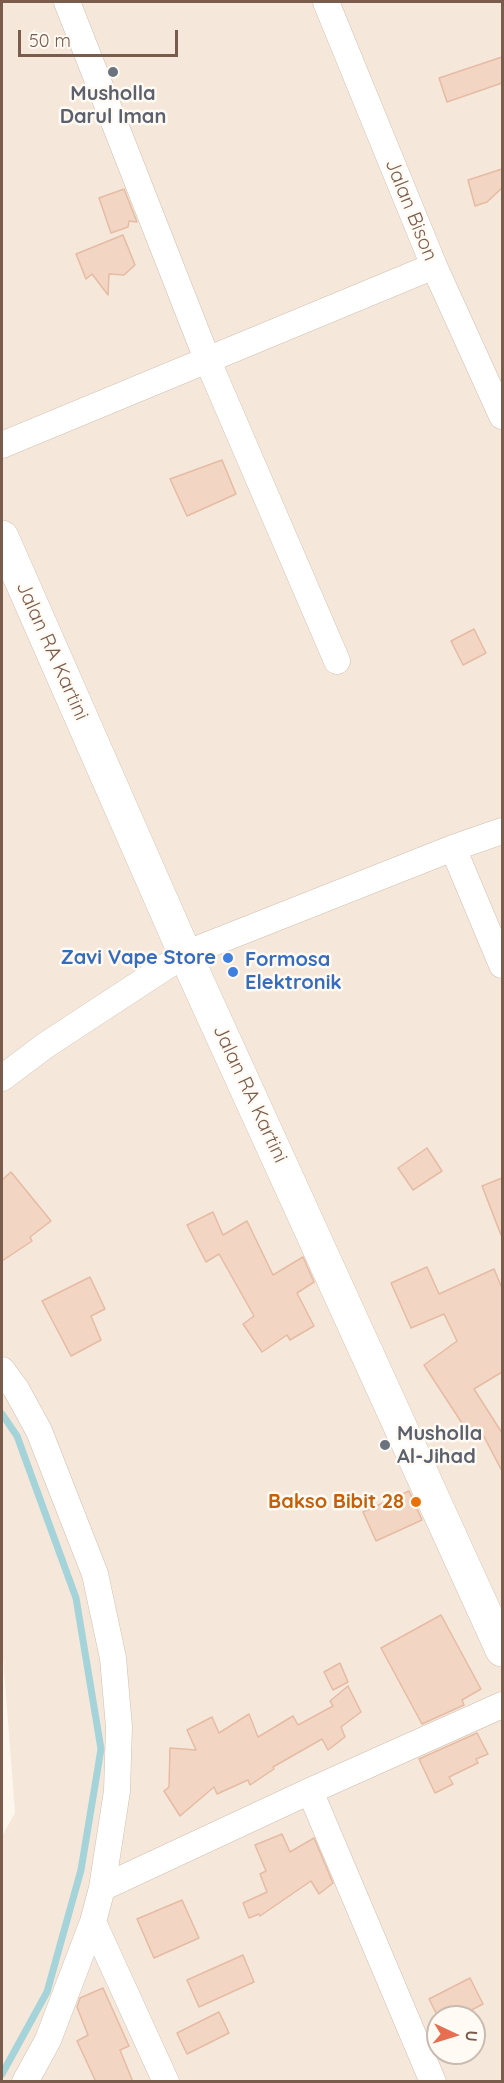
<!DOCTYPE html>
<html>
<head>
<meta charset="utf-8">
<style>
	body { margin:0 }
	#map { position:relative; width:504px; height:2083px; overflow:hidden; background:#fdf6ec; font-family:Quicksand,sans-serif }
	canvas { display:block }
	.frame { position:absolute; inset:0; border:3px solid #7a5c4d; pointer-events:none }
	.north { position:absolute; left:426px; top:2005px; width:60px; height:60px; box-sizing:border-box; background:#fffaf3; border:2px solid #cabbb1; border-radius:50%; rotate:94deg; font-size:16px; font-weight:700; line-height:24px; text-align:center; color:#7a5c4d }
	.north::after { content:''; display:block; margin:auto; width:21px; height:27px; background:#e76f51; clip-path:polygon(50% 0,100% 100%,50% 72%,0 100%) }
	.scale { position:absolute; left:18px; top:30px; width:160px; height:27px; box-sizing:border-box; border:3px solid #7a5c4d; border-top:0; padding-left:8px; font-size:18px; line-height:21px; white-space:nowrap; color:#7a5c4d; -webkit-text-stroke:4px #fffaf3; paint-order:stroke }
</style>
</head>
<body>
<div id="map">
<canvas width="504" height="2083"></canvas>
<div class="frame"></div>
<div class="north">U</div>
<div class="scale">50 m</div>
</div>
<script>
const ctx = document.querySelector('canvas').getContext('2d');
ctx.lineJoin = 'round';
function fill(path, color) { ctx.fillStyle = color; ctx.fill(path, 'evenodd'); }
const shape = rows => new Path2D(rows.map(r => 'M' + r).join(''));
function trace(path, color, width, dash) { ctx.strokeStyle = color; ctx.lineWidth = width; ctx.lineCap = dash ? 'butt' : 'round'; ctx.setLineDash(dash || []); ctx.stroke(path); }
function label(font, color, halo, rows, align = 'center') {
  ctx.font = font + ' Quicksand,sans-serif'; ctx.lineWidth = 5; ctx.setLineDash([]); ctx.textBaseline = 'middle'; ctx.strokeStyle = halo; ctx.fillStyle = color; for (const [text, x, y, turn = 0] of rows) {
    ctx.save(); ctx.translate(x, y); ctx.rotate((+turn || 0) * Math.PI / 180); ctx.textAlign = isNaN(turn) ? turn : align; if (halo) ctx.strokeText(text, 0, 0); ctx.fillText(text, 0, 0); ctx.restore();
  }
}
fill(shape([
	[2,2,502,2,502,2081,2,2082,2,1836,15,1813,2,1643],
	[438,2017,474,2017,474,2053,438,2053]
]), '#f5e8da');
trace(shape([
	[2,1414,17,1436,76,1598,101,1749,81,1870,47,1992,2,2074]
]), '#a5d3da', 7);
const building = shape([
	[502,57,502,83,447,102,439,78,502,57],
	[502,169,502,188,487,202,475,206,468,180,502,169],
	[124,189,137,222,129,221,128,227,111,233,99,198,124,189],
	[123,235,135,265,124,275,109,274,108,295,92,274,86,279,76,254,123,235],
	[222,460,236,494,187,516,170,479,222,460],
	[474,629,486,653,463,665,451,641,474,629],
	[427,1148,442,1171,413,1190,398,1168,427,1148],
	[11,1172,51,1221,30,1237,32,1241,2,1261,2,1180,11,1172],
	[502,1178,502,1235,501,1235,482,1186,502,1178],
	[213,1212,223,1235,247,1221,273,1275,303,1257,314,1282,297,1293,314,1326,290,1340,287,1335,262,1352,243,1324,254,1316,219,1254,206,1262,187,1225,213,1212],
	[427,1267,439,1294,494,1269,502,1288,502,1372,474,1389,502,1433,502,1471,481,1431,471,1437,424,1365,457,1341,444,1314,411,1328,391,1283,427,1267],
	[90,1277,105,1309,91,1316,101,1340,71,1356,42,1301,90,1277],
	[409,1491,422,1520,376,1541,363,1512,409,1491],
	[441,1615,481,1689,462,1700,464,1705,422,1724,381,1648,441,1615],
	[340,1663,348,1682,333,1690,324,1672,340,1663],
	[348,1686,361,1712,341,1727,345,1737,328,1750,322,1739,273,1767,274,1769,250,1785,248,1780,217,1794,214,1787,180,1816,164,1791,169,1787,170,1748,196,1750,187,1730,212,1717,219,1733,249,1714,258,1737,293,1716,298,1725,333,1706,330,1701,348,1686],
	[477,1733,488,1754,476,1759,478,1763,449,1777,453,1784,435,1793,419,1759,477,1733],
	[282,1834,290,1852,314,1838,333,1883,319,1894,311,1881,260,1916,259,1914,249,1918,243,1903,267,1892,260,1874,266,1871,255,1845,282,1834],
	[182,1900,199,1938,154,1958,137,1919,182,1900],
	[243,1955,254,1982,199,2007,187,1980,243,1955],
	[470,1978,483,2004,458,2017,438,2017,429,1999,470,1978],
	[103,1988,129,2046,120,2050,133,2082,96,2082,77,2041,88,2035,77,2007,80,1998,103,1988],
	[219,2012,229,2033,187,2054,177,2033,219,2012]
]);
fill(building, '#f3d5c3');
trace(building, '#e6bba3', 1.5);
const minor = shape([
	[67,2,207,359,337,661],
	[326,2,434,266,502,416],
	[2,445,434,266],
	[453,848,502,965],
	[2,1078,46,1045,185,954,453,848,502,831],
	[2,1370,16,1389,39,1431,95,1574,113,1658,119,1727,117,1791,102,1888,93,1922,48,2040,25,2082],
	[310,1791,433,2082],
	[102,1888,310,1791,502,1705],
	[93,1922,166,2082]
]);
const secondary = shape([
	[2,537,185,954,502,1650]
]);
trace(minor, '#d1beb0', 27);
trace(secondary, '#d6c0b0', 34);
trace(minor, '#fff', 26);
trace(secondary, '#fff', 33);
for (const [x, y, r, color] of [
	[113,72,6,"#6b7280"],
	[228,958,6,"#3f7fe0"],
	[233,972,6,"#3f7fe0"],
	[385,1445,6,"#6b7280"],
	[416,1502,6,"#e8710a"]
]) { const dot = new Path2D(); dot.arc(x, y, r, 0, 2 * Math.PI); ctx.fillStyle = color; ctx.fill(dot); trace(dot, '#fffaf3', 2); }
label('bold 20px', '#5b616d', '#fffaf3', [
	["Musholla",113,94],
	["Darul Iman",113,117],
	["Musholla",397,1434,"left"],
	["Al-Jihad",397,1457,"left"]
]);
label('20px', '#7a5c4d', '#fffaf3', [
	["Jalan Bison",411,210,68],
	["Jalan RA Kartini",52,651,66],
	["Jalan RA Kartini",250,1094,65]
]);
label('bold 20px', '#366cbe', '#fffaf3', [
	["Zavi Vape Store",216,958],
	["Formosa",245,960,"left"],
	["Elektronik",245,983,"left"]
], 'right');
label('bold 20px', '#c56008', '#fffaf3', [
	["Bakso Bibit 28",404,1502]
], 'right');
</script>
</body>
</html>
